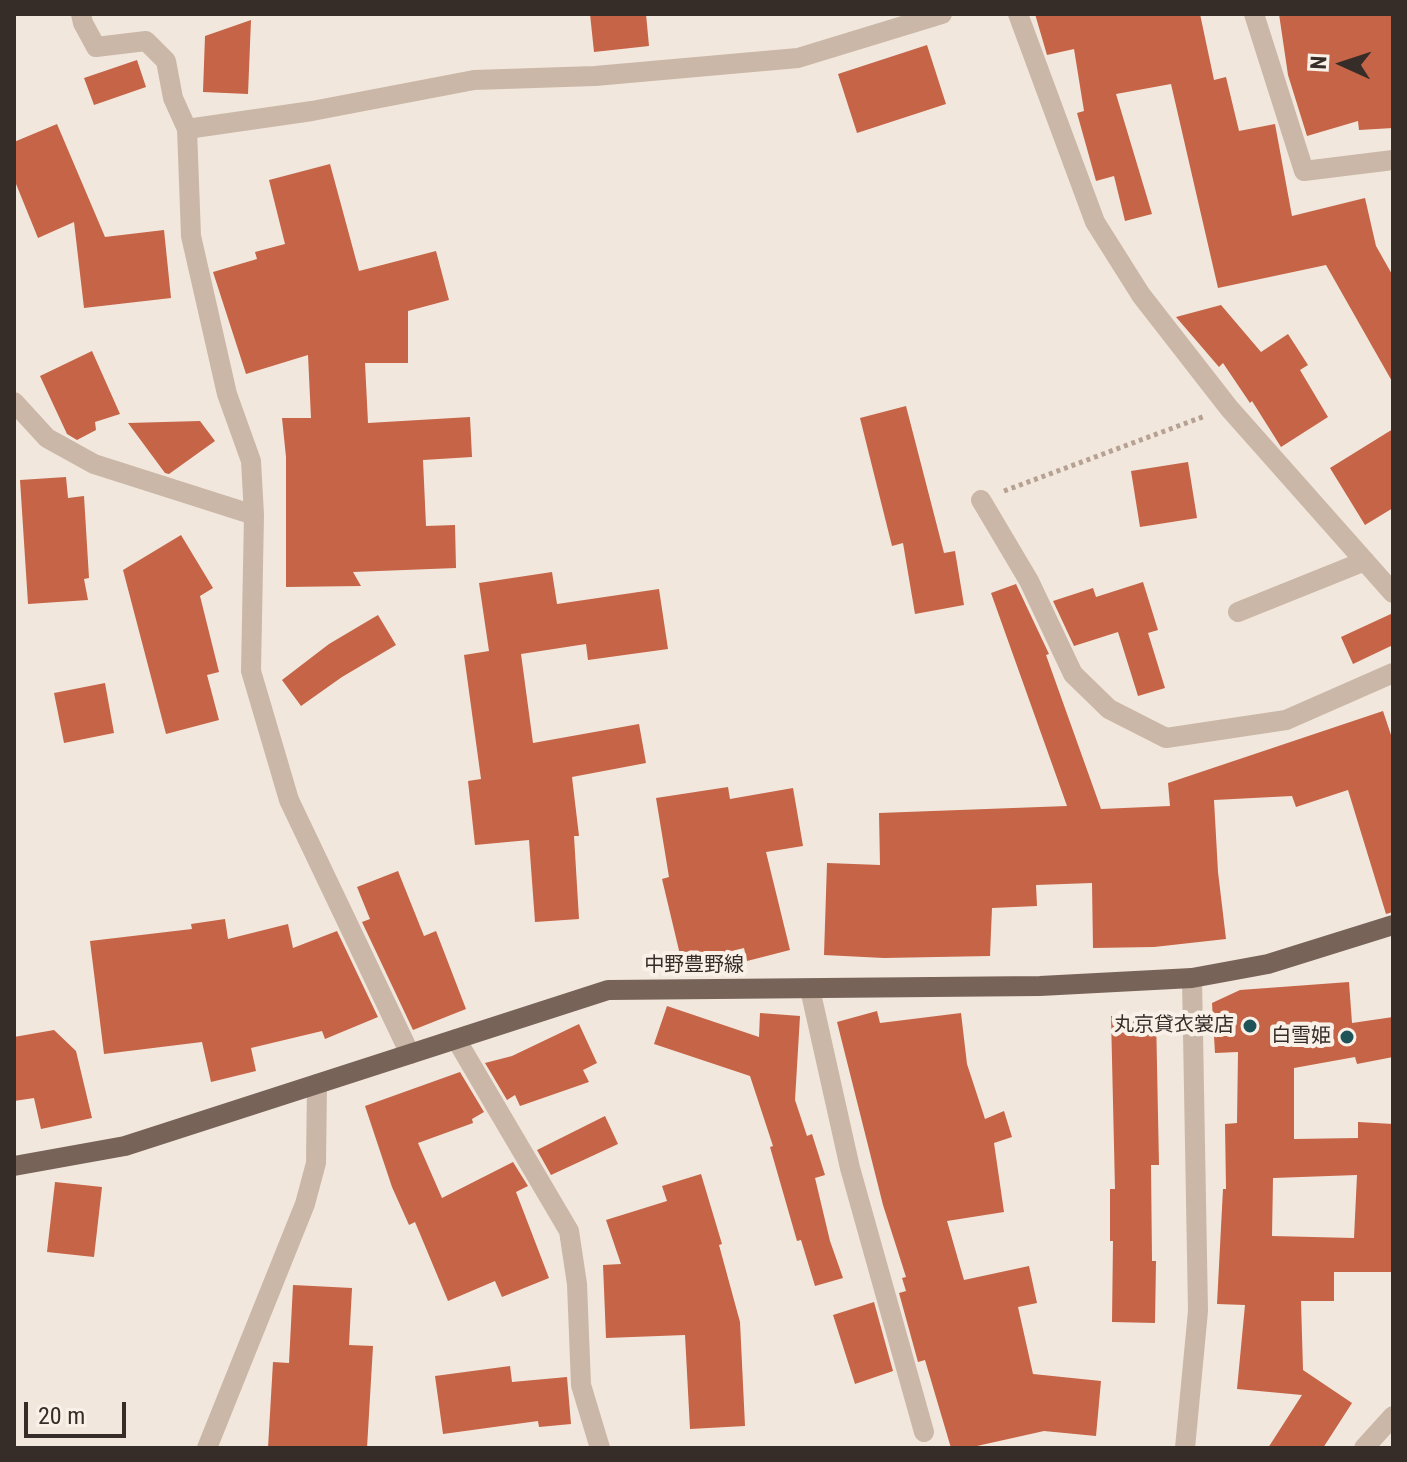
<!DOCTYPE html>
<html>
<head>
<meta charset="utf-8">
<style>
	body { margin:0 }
	#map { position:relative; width:1407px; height:1462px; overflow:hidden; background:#f2e7dc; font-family:"Roboto Condensed",sans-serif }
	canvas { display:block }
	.frame { position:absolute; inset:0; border:16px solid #362c28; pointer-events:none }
	.north { position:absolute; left:1303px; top:24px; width:80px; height:80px; -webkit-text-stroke:6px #f9f1e8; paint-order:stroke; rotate:273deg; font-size:22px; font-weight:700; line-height:32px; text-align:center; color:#362c28 }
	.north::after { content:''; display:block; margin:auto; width:28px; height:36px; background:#362c28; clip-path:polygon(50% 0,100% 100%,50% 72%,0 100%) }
	.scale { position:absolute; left:24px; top:1402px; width:102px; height:36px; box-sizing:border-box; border:4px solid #362c28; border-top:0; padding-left:10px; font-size:24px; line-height:28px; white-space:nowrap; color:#362c28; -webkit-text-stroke:6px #f9f1e8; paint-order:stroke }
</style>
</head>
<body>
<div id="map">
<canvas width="1407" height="1462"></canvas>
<div class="frame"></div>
<div class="north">N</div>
<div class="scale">20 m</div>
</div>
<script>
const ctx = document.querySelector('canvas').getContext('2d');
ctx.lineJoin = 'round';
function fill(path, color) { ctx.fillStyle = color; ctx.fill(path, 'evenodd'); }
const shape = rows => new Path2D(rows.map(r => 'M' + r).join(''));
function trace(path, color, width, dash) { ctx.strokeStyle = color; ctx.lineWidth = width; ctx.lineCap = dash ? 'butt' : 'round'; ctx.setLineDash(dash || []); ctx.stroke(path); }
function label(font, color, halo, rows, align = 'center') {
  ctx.font = font + ' "Roboto Condensed","Noto Sans JP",sans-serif'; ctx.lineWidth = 8; ctx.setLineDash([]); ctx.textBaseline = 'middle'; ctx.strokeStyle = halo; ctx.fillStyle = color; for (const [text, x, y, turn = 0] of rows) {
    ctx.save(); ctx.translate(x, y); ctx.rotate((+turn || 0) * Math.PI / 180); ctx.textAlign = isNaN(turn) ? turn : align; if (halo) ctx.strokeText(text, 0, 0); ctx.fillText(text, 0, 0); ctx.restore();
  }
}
fill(shape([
	[590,14,646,14,649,46,594,52],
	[1035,14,1200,14,1214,80,1226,77,1239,131,1275,124,1292,216,1365,198,1376,246,1393,276,1393,383,1326,265,1218,288,1171,84,1116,94,1152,214,1125,221,1114,176,1096,181,1077,113,1084,111,1074,49,1047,55],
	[1279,14,1393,14,1393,128,1359,130,1358,121,1307,136,1288,75],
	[251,20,248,94,203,92,205,36],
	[927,45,946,104,857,133,838,74],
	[137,60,146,87,94,105,84,78],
	[57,124,105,237,164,230,171,298,84,308,74,222,38,238,14,179,14,142],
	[330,164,359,271,436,251,449,300,408,311,408,363,365,363,368,423,470,417,472,457,423,460,426,526,455,525,456,568,353,572,361,586,286,587,286,457,282,418,311,418,308,355,246,374,213,272,257,259,255,252,285,244,269,180],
	[1221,305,1261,352,1288,334,1308,365,1300,370,1328,417,1281,447,1252,401,1250,403,1223,363,1219,367,1176,317],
	[92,351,120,414,95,422,96,430,77,440,67,434,40,376],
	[906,406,944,553,955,551,964,605,915,614,903,543,892,546,860,418],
	[200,421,215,441,169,474,165,473,128,423],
	[1393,429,1393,508,1365,525,1330,468],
	[1188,462,1197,518,1140,527,1131,471],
	[66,477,68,498,84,496,89,578,84,579,88,600,28,604,20,480],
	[181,535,213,588,200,596,219,672,207,675,219,720,166,734,123,570],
	[552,572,557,604,659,589,668,649,588,660,586,644,521,654,533,743,639,724,646,763,572,777,579,836,574,836,579,919,535,922,529,840,475,845,468,781,481,779,464,655,489,651,479,583],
	[1143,582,1158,630,1148,633,1165,688,1138,696,1118,632,1074,646,1053,601,1093,588,1096,597],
	[1016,584,1049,654,1046,655,1101,809,1170,806,1168,783,1383,711,1393,741,1393,912,1386,914,1348,790,1296,807,1292,796,1214,800,1218,872,1226,939,1154,947,1093,948,1092,883,1036,885,1037,906,992,908,990,956,884,958,824,955,827,863,880,865,879,813,1067,806,991,593],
	[1393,613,1393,645,1353,664,1341,637],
	[378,615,396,645,342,677,301,706,282,680,329,644],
	[105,683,114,733,64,743,54,693],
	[728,787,730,799,793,788,803,846,766,852,790,950,747,961,744,948,682,963,662,879,669,877,656,798],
	[398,871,424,936,436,931,466,1009,413,1030,362,922,370,919,357,887],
	[225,919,228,939,288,924,293,948,337,931,378,1017,325,1039,322,1031,251,1048,256,1071,211,1082,202,1042,104,1054,90,941,192,929,191,924],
	[1349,982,1352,1023,1393,1017,1393,1057,1357,1064,1355,1057,1294,1068,1294,1139,1358,1138,1358,1122,1393,1124,1393,1272,1334,1272,1334,1301,1301,1301,1303,1370,1352,1403,1323,1448,1268,1448,1302,1395,1237,1389,1245,1305,1217,1304,1223,1189,1226,1189,1225,1124,1237,1123,1238,1052,1215,1053,1212,1003,1240,990],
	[1357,1175,1354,1238,1272,1236,1273,1178],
	[667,1006,759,1037,760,1013,800,1016,795,1100,807,1136,812,1134,825,1175,815,1178,830,1241,843,1278,815,1286,801,1240,797,1241,770,1147,773,1146,750,1076,654,1044],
	[877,1011,880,1023,961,1013,967,1064,985,1119,1004,1111,1012,1137,994,1143,1004,1212,947,1221,964,1280,1029,1266,1037,1303,1018,1307,1033,1374,1101,1381,1096,1436,1044,1431,968,1448,951,1448,925,1360,918,1362,899,1293,906,1291,902,1278,906,1277,883,1205,837,1022],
	[1156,1015,1159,1165,1151,1165,1152,1261,1156,1261,1155,1323,1112,1322,1113,1241,1110,1241,1110,1189,1115,1189,1111,1016],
	[579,1024,597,1063,583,1070,589,1082,520,1106,515,1095,507,1100,485,1063,512,1056],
	[54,1030,76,1051,92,1118,41,1129,34,1098,14,1101,14,1037],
	[460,1072,484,1112,472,1119,473,1123,418,1143,442,1198,513,1162,528,1186,516,1192,549,1278,502,1297,495,1281,448,1301,415,1222,409,1225,392,1187,365,1106],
	[605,1116,618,1144,551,1175,537,1150],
	[701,1174,722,1244,719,1245,740,1322,745,1426,690,1429,685,1335,606,1338,603,1265,621,1264,606,1220,667,1201,662,1186],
	[55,1182,102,1187,94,1257,47,1252],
	[293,1285,352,1288,349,1345,373,1346,367,1448,268,1448,273,1362,289,1363],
	[874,1302,893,1371,855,1384,833,1315],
	[510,1366,512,1382,567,1377,571,1424,539,1427,538,1421,443,1434,435,1376]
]), '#c56446');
trace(shape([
	[1004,491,1205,416]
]), '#b6a192', 5, [4, 4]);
trace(shape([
	[81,14,83,23,96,47,146,41,166,61,173,98,187,129,191,236,227,394,251,461,254,515,251,671,289,800,410,1054],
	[1018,14,1095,222,1141,295,1229,408,1393,593],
	[1254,14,1304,171,1393,160],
	[187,129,312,111,474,80,595,76,798,58,942,14],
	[14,402,47,438,94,464,254,515],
	[981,500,1029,581,1073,674,1109,709,1166,738,1286,720,1393,673],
	[1238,612,1365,561],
	[810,989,850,1168,924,1432],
	[456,1039,569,1231,577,1284,581,1385,600,1448],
	[207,1448,305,1204,316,1163,317,1084],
	[1185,1448,1198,1311,1192,978],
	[1364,1448,1393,1416]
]), '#cab7a7', 20);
trace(shape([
	[14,1166,125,1146,608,990,1040,986,1192,978,1268,964,1393,925]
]), '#786359', 20);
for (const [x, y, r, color] of [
	[1250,1026,8,"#1e5458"],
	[1347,1037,8,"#1e5458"]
]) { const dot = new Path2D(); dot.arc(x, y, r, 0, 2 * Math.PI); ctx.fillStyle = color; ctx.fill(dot); trace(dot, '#f9f1e8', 3); }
label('20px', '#362c28', '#f9f1e8', [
	["中野豊野線",694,966]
]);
label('20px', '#362c28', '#f9f1e8', [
	["丸京貸衣裳店",1234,1026],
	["白雪姫",1331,1037]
], 'right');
</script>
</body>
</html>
